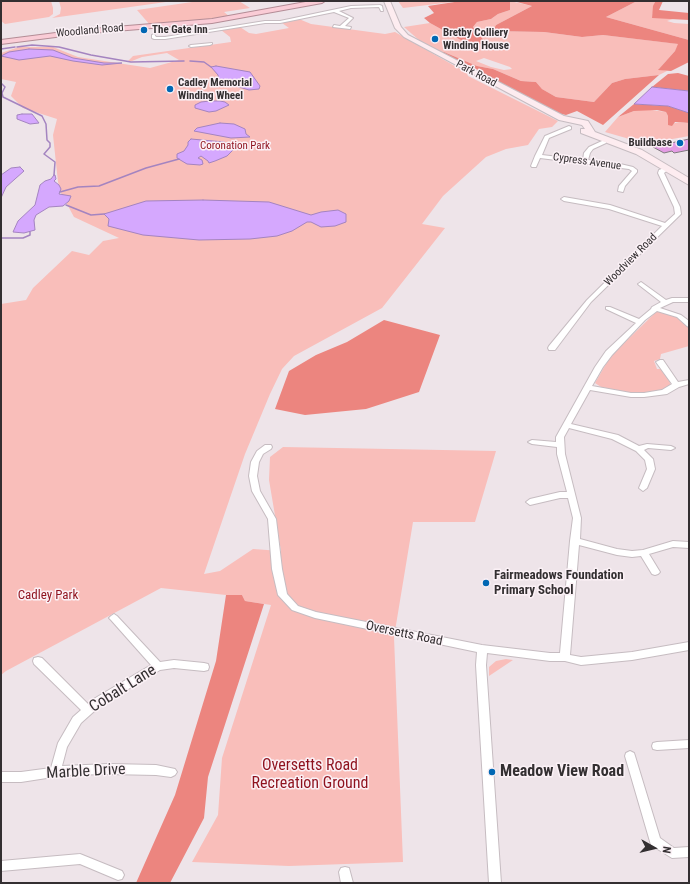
<!DOCTYPE html>
<html>
<head>
<meta charset="utf-8">
<style>
	body { margin:0 }
	#map { position:relative; width:690px; height:884px; overflow:hidden; background:#eee4e9; font-family:"Roboto Condensed",sans-serif }
	canvas { display:block }
	.frame { position:absolute; inset:0; border:2px solid #332f31; pointer-events:none }
	.north { position:absolute; left:634px; top:828px; width:40px; height:40px; -webkit-text-stroke:3px #fbf1f6; paint-order:stroke; rotate:98deg; font-size:11px; font-weight:700; line-height:16px; text-align:center; color:#332f31 }
	.north::after { content:''; display:block; margin:auto; width:14px; height:18px; background:#332f31; clip-path:polygon(50% 0,100% 100%,50% 72%,0 100%) }
</style>
</head>
<body>
<div id="map">
<canvas width="690" height="884"></canvas>
<div class="frame"></div>
<div class="north">N</div>
</div>
<script>
const ctx = document.querySelector('canvas').getContext('2d');
ctx.lineJoin = 'round';
function fill(path, color) { ctx.fillStyle = color; ctx.fill(path, 'evenodd'); }
const shape = rows => new Path2D(rows.map(r => 'M' + r).join(''));
function trace(path, color, width, dash) { ctx.strokeStyle = color; ctx.lineWidth = width; ctx.lineCap = dash ? 'butt' : 'round'; ctx.setLineDash(dash || []); ctx.stroke(path); }
function label(font, color, halo, rows, align = 'center') {
  ctx.font = font + ' "Roboto Condensed",sans-serif'; ctx.lineWidth = 3; ctx.setLineDash([]); ctx.textBaseline = 'middle'; ctx.strokeStyle = halo; ctx.fillStyle = color; for (const [text, x, y, turn = 0] of rows) {
    ctx.save(); ctx.translate(x, y); ctx.rotate((+turn || 0) * Math.PI / 180); ctx.textAlign = isNaN(turn) ? turn : align; if (halo) ctx.strokeText(text, 0, 0); ctx.fillText(text, 0, 0); ctx.restore();
  }
}
fill(shape([
	[1,1,51,1,53,8,53,14,49,17,5,24,1,21],
	[59,1,173,1,52,18,60,14,61,8],
	[199,1,239,1,250,8,224,12,230,17,150,25,137,10],
	[398,1,461,1,403,8],
	[510,1,532,6,496,25,494,31,544,32,582,37,603,35,679,44,675,51,659,69,667,71,659,75,625,79,612,83,594,102,556,97,542,89,536,82,521,81,493,69,477,66,444,52,440,52,420,41,404,27,430,23,468,44,480,34,473,27,477,22,491,19,498,14,510,10],
	[484,58,510,67,512,69,504,70,491,67,476,61],
	[637,1,655,1,652,18,676,18,667,21,674,23,689,24,689,40,606,17],
	[299,19,311,24,385,34,395,32,467,73,468,76,558,121,552,127,539,129,528,145,506,149,486,157,443,196,422,224,445,228,382,308,294,356,282,369,270,394,245,454,204,574,220,571,253,549,281,551,269,480,270,457,283,447,496,451,475,522,413,522,394,637,403,862,289,866,192,862,218,815,222,758,271,605,245,601,242,595,226,595,161,588,6,671,1,675,1,304,26,300,33,288,72,251,89,255,103,241,119,238,74,217,61,193,58,182,53,135,57,119,23,108,11,96,16,82,1,79,1,53,19,47,53,47,78,57,150,68,179,60,167,53,142,57,132,61,128,61,133,56,231,42,230,37,221,30,240,27,249,33,256,34,289,28,282,23],
	[644,109,666,112,668,116,668,125,679,122,689,123,689,136,639,145,626,138,605,132,618,117,634,111],
	[658,310,672,315,683,321,689,328,689,346,661,354,660,359,654,361,657,369,663,369,671,385,665,389,646,394,631,393,601,387,595,383,610,357],
	[506,659,513,660,489,676,489,667,496,661]
]), '#f9beba');
fill(shape([
	[461,1,510,1,510,10,498,14,491,19,477,22,473,27,485,42,483,44,468,44,430,23,424,18,434,13,428,6],
	[513,1,637,1,606,17,689,40,689,62,671,71,658,70,675,51,678,44,603,35,582,37,544,32,493,31,496,25,532,6],
	[652,1,663,1,659,10,689,13,689,20,652,18,653,6,655,2],
	[440,52,444,52,477,66,493,69,521,81,536,82,542,89,556,97,594,102,612,83,625,79,659,75,603,125,577,111,566,115,557,113],
	[678,73,689,76,689,91,652,87,668,74],
	[634,104,668,106,686,111,689,113,689,123,679,122,675,122,672,126,668,125,668,116,666,112,657,110,634,111,618,117],
	[384,320,440,335,419,392,366,409,305,415,275,409,289,371,316,355,347,342],
	[226,595,242,595,245,601,264,604,208,777,204,818,170,883,136,883,175,795,216,661]
]), '#ec857f');
const water = shape([
	[29,49,53,50,73,58,104,63,122,63,102,65,73,61,50,56,19,60,1,56,9,52,29,49],
	[216,66,250,72,260,86,259,89,249,90,219,81,218,75,211,67,216,66],
	[652,87,689,91,689,113,668,106,634,104,652,87],
	[210,101,220,101,225,102,229,105,216,111,209,112,195,108,195,105,201,102,210,101],
	[22,114,32,114,39,123,30,124,17,119,17,115,22,114],
	[220,123,234,124,245,129,246,134,250,137,231,138,194,131,197,128,220,123],
	[191,139,224,142,235,148,227,156,215,161,209,163,208,161,201,156,198,158,202,160,203,164,200,165,187,164,177,158,177,154,184,151,188,145,188,142,191,139],
	[20,167,24,171,6,187,1,198,1,175,11,168,20,167],
	[54,175,55,175,56,179,54,181,59,185,61,189,59,194,71,196,69,201,63,206,49,207,36,215,34,220,35,230,24,233,13,232,18,221,35,205,40,185,45,181,51,179,54,175],
	[203,200,269,202,311,215,321,212,338,210,346,214,346,222,335,226,321,227,311,222,307,222,292,231,277,236,250,239,199,240,143,235,108,226,109,219,104,214,146,201,203,200]
]);
fill(water, '#d5a8fe');
trace(water, '#a484c0', 1);
trace(shape([
	[17,47,32,45,59,47,91,55,131,62,184,61],
	[1,49,15,47],
	[190,61,204,62,211,67],
	[1,83,5,87,2,93,3,97,42,116,46,124,47,140,50,143,50,147,44,154,55,162,54,175],
	[60,192,78,187,99,186,146,168,179,159],
	[66,205,91,215,104,214],
	[1,238,23,238,30,235,30,232]
]), '#a484c0', 1.5);
const building = shape([
	[689,139,689,150,674,153,672,151,664,153,653,147,689,139]
]);
fill(building, '#e49ce4');
trace(building, '#817a80', 1);
const minor = shape([
	[380,5,382,6,383,11,381,11,379,7,351,8,339,11,353,18,345,26,351,27,350,29,333,27,334,25,340,26,349,18,334,12,280,23,265,23,165,39,154,39,152,38,152,35,154,34,156,37,165,37,265,21,280,21,351,6,380,5],
	[212,43,212,44,210,45,191,47,189,46,191,45,212,43],
	[569,126,571,127,571,129,549,138,542,155,583,160,584,153,589,147,602,141,606,141,606,143,593,149,590,153,588,160,616,163,633,167,637,170,637,172,625,186,623,192,618,191,619,186,632,171,629,169,540,158,536,167,532,167,531,166,535,156,545,136,569,126],
	[664,168,669,169,664,173,680,207,681,214,591,302,555,350,549,350,548,348,549,346,587,300,662,226,609,209,564,201,561,199,564,197,610,205,665,223,675,214,674,207,658,173,659,170,664,168],
	[641,282,666,300,672,298,689,298,689,302,673,302,660,308,681,315,689,321,689,327,687,326,677,317,657,311,645,320,612,355,603,367,592,386,631,393,644,393,662,390,672,384,656,362,660,360,663,360,678,382,689,380,689,384,679,387,667,394,644,397,631,397,590,390,571,424,618,435,639,446,647,444,671,446,675,448,671,450,648,448,644,450,653,459,655,469,647,488,643,491,639,488,647,469,645,460,636,451,612,439,569,428,564,437,565,454,581,518,580,539,617,549,632,551,643,550,673,541,689,542,689,548,673,547,649,554,660,572,658,574,655,575,652,574,641,556,632,557,617,555,579,545,570,655,581,657,632,652,689,642,689,650,632,660,581,665,565,661,550,661,487,653,486,665,501,883,489,883,476,665,477,652,315,618,292,610,278,595,272,569,268,519,252,491,249,476,251,462,257,451,265,445,271,445,272,447,271,449,263,454,259,462,257,476,260,491,276,519,282,569,287,594,298,606,316,612,482,645,550,653,560,653,570,541,573,518,568,498,560,498,530,505,526,502,530,499,560,492,567,492,557,454,557,447,532,444,528,442,532,440,556,442,556,437,595,367,606,351,636,323,606,309,606,307,610,307,639,319,651,309,652,307,661,302,639,285,638,284,641,282],
	[114,614,117,616,160,662,174,660,204,663,208,664,209,667,208,670,204,671,174,668,160,670,100,706,81,723,67,747,62,766,109,764,156,765,175,769,177,772,175,775,171,777,156,775,109,774,66,775,21,782,1,782,1,772,21,772,51,768,58,743,73,717,81,710,34,664,33,661,34,658,38,657,42,658,88,704,92,700,151,665,111,620,109,618,111,616,114,614],
	[689,740,689,748,657,750,653,749,652,746,653,743,657,742,689,740],
	[630,751,634,753,635,756,660,838,674,848,689,847,689,857,672,858,651,845,625,756,626,753,630,751],
	[80,854,122,871,124,875,122,879,118,880,80,864,1,871,1,861,80,854],
	[345,867,349,868,353,883,341,883,339,872,341,868,345,867]
]);
const secondary = shape([
	[384,1,390,1,401,27,408,35,564,116,588,121,595,132,642,150,689,178,689,185,636,154,581,133,581,129,585,129,582,125,559,120,404,37,395,28,384,1]
]);
const trunk = shape([
	[311,1,325,1,322,3,212,23,79,34,1,44,1,40,79,30,212,19,311,1]
]);
trace(minor, '#c6bcc1', 2);
trace(secondary, '#c6bcc1', 2);
trace(trunk, '#b48d96', 2);
fill(minor, '#fff');
fill(secondary, '#fdecf0');
fill(trunk, '#faccd6');
for (const [x, y, r, color] of [
	[144,30,4,"#0167b3"],
	[435,39,4,"#0167b3"],
	[170,89,4,"#0167b3"],
	[680,143,4,"#0167b3"],
	[486,583,4,"#0167b3"],
	[492,772,4,"#0167b3"]
]) { const dot = new Path2D(); dot.arc(x, y, r, 0, 2 * Math.PI); ctx.fillStyle = color; ctx.fill(dot); trace(dot, '#fbf1f6', 1.5); }
label('bold 11px', '#332f31', '#fbf1f6', [
	["The Gate Inn",152,30],
	["Bretby Colliery",443,33],
	["Winding House",443,46],
	["Cadley Memorial",178,83],
	["Winding Wheel",178,96],
	["Buildbase",672,143,"right"]
], 'left');
label('11px', '#332f31', '#fbf1f6', [
	["Woodland Road",90,31,-5],
	["Park Road",476,74,28],
	["Cypress Avenue",587,162,8],
	["Woodview Road",631,260,-45]
]);
label('11px', '#8f121e', '#fbf1f6', [
	["Coronation Park",235,146]
]);
label('bold 13px', '#332f31', '#fbf1f6', [
	["Fairmeadows Foundation",494,576],
	["Primary School",494,591]
], 'left');
label('13px', '#8f121e', '#fbf1f6', [
	["Cadley Park",48,596]
]);
label('13px', '#332f31', '#fbf1f6', [
	["Oversetts Road",404,634,12]
]);
label('16px', '#332f31', '#fbf1f6', [
	["Cobalt Lane",123,689,-32],
	["Marble Drive",86,772,-3]
]);
label('16px', '#8f121e', '#fbf1f6', [
	["Oversetts Road",310,766],
	["Recreation Ground",310,784]
]);
label('bold 16px', '#332f31', '#fbf1f6', [
	["Meadow View Road",500,772]
], 'left');
</script>
</body>
</html>
